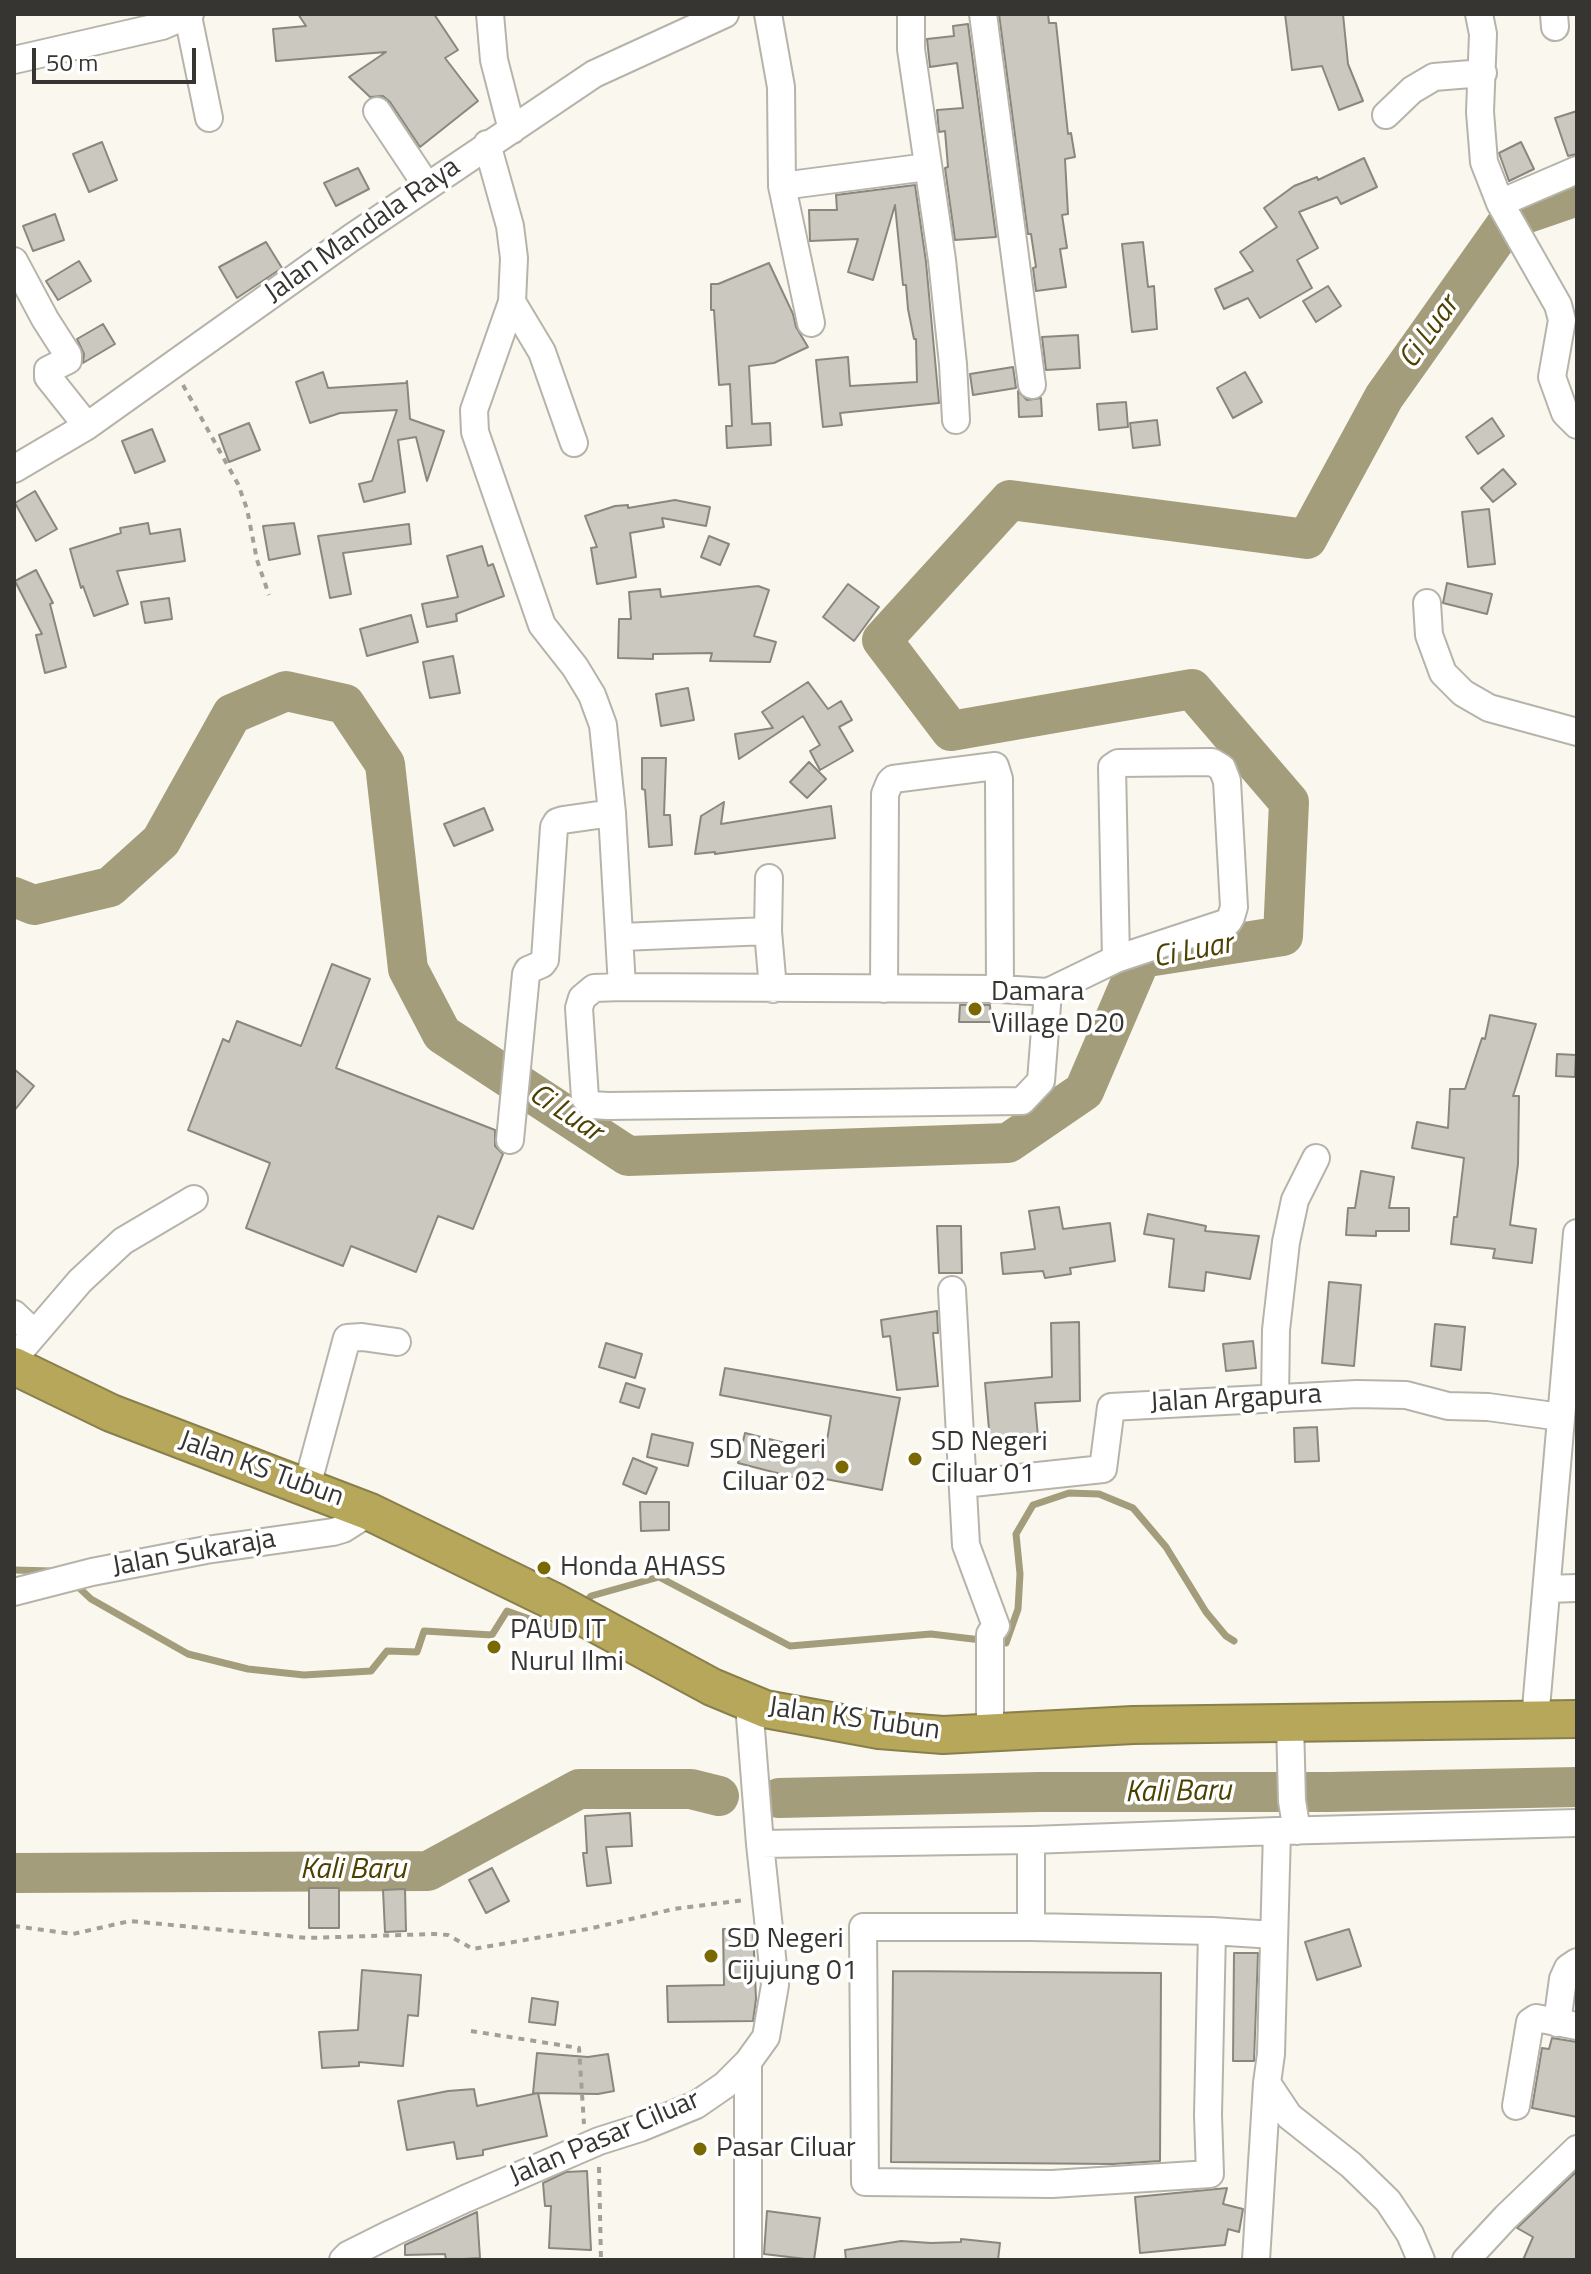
<!DOCTYPE html>
<html>
<head>
<meta charset="utf-8">
<style>
	body { margin:0 }
	#map { position:relative; width:1591px; height:2274px; overflow:hidden; background:#faf8ee; font-family:"Titillium Web",sans-serif }
	canvas { display:block }
	.frame { position:absolute; inset:0; border:16px solid #363531; pointer-events:none }
	.scale { position:absolute; left:32px; top:48px; width:164px; height:36px; box-sizing:border-box; border:4px solid #363531; border-top:0; padding-left:10px; font-size:24px; line-height:28px; white-space:nowrap; color:#363531; -webkit-text-stroke:6px #fff; paint-order:stroke }
</style>
</head>
<body>
<div id="map">
<canvas width="1591" height="2274"></canvas>
<div class="frame"></div>
<div class="scale">50 m</div>
</div>
<script>
const ctx = document.querySelector('canvas').getContext('2d');
ctx.lineJoin = 'round';
const shape = rows => new Path2D(rows.map(r => 'M' + r).join(''));
function trace(path, color, width, dash) { ctx.strokeStyle = color; ctx.lineWidth = width; ctx.lineCap = dash ? 'butt' : 'round'; ctx.setLineDash(dash || []); ctx.stroke(path); }
function fill(path, color) { ctx.fillStyle = color; ctx.fill(path, 'evenodd'); }
function label(font, color, halo, rows, align = 'center') {
  ctx.font = font + ' "Titillium Web",sans-serif'; ctx.lineWidth = 7; ctx.setLineDash([]); ctx.textBaseline = 'middle'; ctx.strokeStyle = halo; ctx.fillStyle = color; for (const [text, x, y, turn = 0] of rows) {
    ctx.save(); ctx.translate(x, y); ctx.rotate((+turn || 0) * Math.PI / 180); ctx.textAlign = isNaN(turn) ? turn : align; if (halo) ctx.strokeText(text, 0, 0); ctx.fillText(text, 0, 0); ctx.restore();
  }
}
trace(shape([
	[14,1570,52,1571],
	[75,1584,91,1599,188,1654,248,1669,304,1675,371,1671,387,1651,417,1652,424,1631,492,1635,507,1611,563,1631,570,1621],
	[583,1606,591,1596,659,1577,790,1646,931,1634,1006,1643,1018,1609,1020,1574,1016,1534,1033,1505,1069,1493,1099,1494,1133,1508,1166,1547,1206,1612,1226,1636,1234,1641]
]), '#a49d7c', 7);
trace(shape([
	[14,897,34,905,110,887,161,841,232,714,286,691,345,704,385,764,408,969,442,1034,628,1156,1008,1143,1084,1091,1141,958,1283,936,1289,802,1192,689,951,731,882,640,1010,500,1307,539,1384,397,1510,219,1577,196],
	[779,1798,1039,1792,1329,1792,1577,1787],
	[14,1873,428,1871,579,1789,691,1789,719,1796]
]), '#a49d7c', 40);
const building = shape([
	[298,14,434,14,458,50,445,58,478,101,420,147,390,102,383,96,370,97,349,77,386,52,276,61,273,29,306,26,298,14],
	[999,14,1048,14,1049,23,1056,23,1068,134,1071,133,1075,157,1065,159,1068,214,1062,215,1067,248,1060,249,1066,287,1036,291,1033,268,1036,267,1031,234,1028,234,999,14],
	[1285,14,1343,14,1348,64,1363,101,1339,110,1322,66,1292,70,1285,14],
	[968,24,996,237,955,240,945,168,948,167,945,131,939,132,937,110,963,108,957,63,930,67,927,39,954,36,953,26,968,24],
	[1577,111,1577,154,1568,156,1555,118,1577,111],
	[102,142,117,180,89,192,73,154,102,142],
	[1521,142,1534,169,1509,181,1499,153,1521,142],
	[1364,158,1377,187,1341,204,1337,197,1299,212,1318,248,1297,260,1312,288,1260,318,1248,298,1224,309,1215,289,1253,271,1240,252,1277,227,1264,208,1294,186,1317,177,1318,180,1364,158],
	[358,168,369,189,336,206,324,183,358,168],
	[915,185,926,262,939,403,840,413,842,425,823,427,816,360,848,357,850,386,917,382,916,339,914,339,908,309,906,285,903,285,895,205,873,280,848,272,858,239,810,241,809,210,837,210,836,195,915,185],
	[55,214,64,240,33,251,23,226,55,214],
	[266,242,282,268,237,298,219,267,266,242],
	[1143,242,1148,287,1154,286,1157,329,1132,332,1122,244,1143,242],
	[79,261,91,281,58,300,46,281,79,261],
	[769,263,793,314,796,327,808,347,774,363,749,366,752,424,770,423,771,445,727,448,726,426,732,426,730,384,719,385,714,310,711,310,711,284,718,284,769,263],
	[1328,286,1341,306,1316,322,1303,301,1328,286],
	[103,324,115,344,83,363,84,354,77,339,103,324],
	[1078,335,1080,368,1046,370,1042,337,1078,335],
	[1013,367,1016,388,973,395,970,374,1013,367],
	[323,372,328,388,406,383,407,381,410,419,444,431,427,481,416,437,398,440,405,492,364,502,359,484,372,481,397,410,340,413,310,423,296,382,323,372],
	[1245,372,1262,402,1233,418,1217,388,1245,372],
	[1018,391,1027,400,1041,398,1042,416,1019,417,1018,391],
	[1126,402,1128,427,1099,430,1097,404,1126,402],
	[1492,418,1504,436,1478,454,1466,437,1492,418],
	[1157,420,1160,445,1133,448,1130,423,1157,420],
	[249,423,260,450,229,462,219,435,249,423],
	[152,429,165,461,135,473,122,441,152,429],
	[1503,469,1516,484,1493,502,1481,488,1503,469],
	[35,491,57,529,36,541,15,503,35,491],
	[675,500,710,507,706,526,662,518,664,527,630,533,636,577,597,584,591,548,597,547,585,516,615,506,628,505,628,508,675,500],
	[1489,509,1495,564,1468,567,1462,512,1489,509],
	[148,523,150,534,180,529,185,561,117,571,128,604,94,616,83,586,81,588,70,549,121,533,120,528,148,523],
	[294,523,300,554,269,560,263,526,294,523],
	[409,524,411,544,343,553,351,594,330,598,318,536,409,524],
	[709,536,729,544,720,565,701,557,709,536],
	[482,546,488,566,493,564,504,596,456,614,457,621,427,627,422,604,458,597,447,556,482,546],
	[36,570,53,603,50,604,66,667,45,673,36,635,42,634,15,581,36,570],
	[1447,583,1492,594,1487,614,1443,603,1447,583],
	[848,584,879,607,854,641,823,617,848,584],
	[758,586,769,590,754,636,776,642,770,662,710,661,712,653,653,654,653,659,618,658,619,619,631,619,629,592,660,589,661,597,758,586],
	[169,598,172,619,145,623,141,602,169,598],
	[411,615,418,642,367,656,360,629,411,615],
	[453,656,460,693,430,698,423,662,453,656],
	[808,682,828,709,841,701,852,720,839,727,853,751,820,770,810,751,820,745,803,716,739,759,735,734,773,728,762,712,808,682],
	[688,688,694,720,661,726,656,694,688,688],
	[642,758,666,758,664,815,670,815,672,845,649,847,645,790,642,789,642,758],
	[809,762,826,779,807,798,790,782,809,762],
	[724,802,721,824,831,806,835,838,715,854,715,852,695,854,701,816,724,802],
	[484,808,493,830,454,846,444,824,484,808],
	[332,964,370,979,336,1068,495,1130,495,1146,503,1154,473,1229,438,1216,416,1272,351,1246,343,1266,246,1228,270,1163,188,1130,223,1039,229,1042,237,1021,301,1046,332,964],
	[960,1005,990,1005,991,1022,959,1022,960,1005],
	[1490,1015,1536,1024,1513,1096,1519,1096,1518,1164,1510,1225,1536,1229,1532,1263,1493,1258,1495,1249,1451,1244,1454,1217,1457,1217,1464,1158,1412,1148,1417,1122,1448,1128,1450,1089,1465,1089,1482,1038,1485,1039,1490,1015],
	[1557,1054,1576,1055,1575,1077,1556,1076,1557,1054],
	[14,1069,34,1086,14,1111,14,1069],
	[1361,1171,1394,1177,1389,1208,1409,1208,1409,1231,1376,1231,1376,1236,1346,1235,1348,1208,1355,1208,1361,1171],
	[1059,1207,1063,1229,1110,1223,1115,1261,1070,1268,1071,1274,1045,1278,1043,1271,1003,1274,1001,1253,1035,1249,1029,1211,1059,1207],
	[1148,1214,1206,1226,1205,1231,1259,1236,1250,1279,1206,1272,1204,1291,1169,1287,1174,1239,1144,1234,1148,1214],
	[937,1226,961,1226,962,1273,939,1273,937,1226],
	[1329,1282,1361,1285,1354,1366,1322,1363,1329,1282],
	[937,1311,938,1333,933,1333,938,1386,897,1390,890,1336,883,1337,881,1320,937,1311],
	[1079,1322,1080,1401,1035,1403,1038,1437,990,1441,985,1383,1052,1377,1051,1323,1079,1322],
	[1435,1324,1465,1327,1461,1370,1431,1366,1435,1324],
	[1253,1341,1256,1368,1226,1371,1223,1344,1253,1341],
	[606,1343,642,1354,635,1378,599,1367,606,1343],
	[725,1368,900,1398,882,1490,805,1475,804,1480,738,1463,745,1433,825,1453,831,1416,720,1395,725,1368],
	[626,1383,645,1389,639,1408,620,1402,626,1383],
	[1317,1427,1319,1461,1295,1462,1294,1428,1317,1427],
	[652,1434,693,1443,688,1466,647,1457,652,1434],
	[633,1458,657,1468,646,1494,623,1484,633,1458],
	[640,1502,669,1502,669,1530,641,1531,640,1502],
	[630,1813,632,1846,606,1847,611,1883,587,1886,583,1853,587,1853,585,1816,630,1813],
	[492,1868,509,1901,486,1913,469,1880,492,1868],
	[309,1888,339,1888,339,1928,309,1928,309,1888],
	[405,1889,406,1931,385,1932,383,1890,405,1889],
	[723,1929,753,1929,756,1999,753,2021,668,2022,667,1986,724,1985,723,1929],
	[1349,1929,1361,1966,1317,1980,1305,1942,1349,1929],
	[1234,1953,1258,1953,1254,2061,1233,2061,1234,1953],
	[362,1970,421,1975,418,2016,408,2015,403,2066,359,2062,359,2066,322,2068,319,2032,358,2030,362,1970],
	[893,1971,1161,1973,1160,2161,1113,2164,891,2162,893,1971],
	[532,1998,558,2002,555,2025,529,2022,532,1998],
	[1552,2038,1577,2042,1577,2117,1532,2108,1542,2048,1549,2049,1552,2038],
	[537,2053,588,2057,608,2054,614,2091,598,2094,533,2093,537,2053],
	[474,2089,477,2106,538,2093,547,2136,483,2150,483,2155,457,2159,454,2142,407,2150,398,2101,448,2091,474,2089],
	[587,2171,591,2250,549,2248,551,2206,545,2206,543,2183,566,2172,587,2171],
	[1577,2171,1577,2260,1523,2260,1533,2237,1517,2228,1577,2171],
	[1227,2188,1223,2204,1243,2209,1239,2232,1228,2229,1225,2245,1140,2253,1135,2197,1227,2188],
	[767,2211,820,2218,814,2260,764,2254,767,2211],
	[477,2212,480,2258,446,2260,445,2254,405,2255,405,2245,477,2212],
	[961,2239,1000,2243,998,2260,846,2260,845,2250,901,2241,931,2243,961,2242,961,2239]
]);
fill(building, '#cbc9bf');
trace(building, '#8a887e', 2);
const minor = shape([
	[490,14,494,60,512,130],
	[768,14,781,87,782,186,811,323],
	[911,14,911,49,942,260,953,364,956,420],
	[983,14,1032,385],
	[1479,14,1483,34,1480,112,1484,162,1500,203,1558,305,1562,320,1552,377,1565,413,1577,425],
	[1554,14,1555,27],
	[188,16,209,118],
	[14,60,162,26,190,14],
	[377,111,427,186],
	[1386,115,1412,90,1434,77,1483,73],
	[487,144,510,226,514,258,512,302,474,410,475,432,542,625,575,667,592,695,603,725,612,813,622,987,594,988,582,998,579,1008,585,1098,592,1105,608,1106,1022,1101,1041,1081,1048,992,1116,959,1228,922,1231,917,1234,907,1227,781,1222,768,1212,762,1118,763,1112,767,1116,959],
	[782,186,927,167],
	[1500,203,1577,170],
	[14,261,45,319,68,355,68,360,48,370,48,377,87,426],
	[512,302,542,352,574,443],
	[14,469,87,426,351,238,594,74,725,14],
	[1427,603,1429,635,1443,673,1463,693,1489,708,1577,732],
	[768,931,769,878],
	[621,937,768,931,773,989],
	[622,987,1000,989,1048,992],
	[884,989,885,794,890,782,893,779,995,766,999,779,1000,989],
	[510,1140,526,974,528,970,542,964,545,960,554,827,557,822,563,820,612,813],
	[952,1290,966,1545,996,1626,990,1634,990,1734],
	[14,1314,34,1333],
	[14,1358,80,1281,123,1241,194,1199],
	[1275,1399,1276,1330,1286,1242,1295,1200,1316,1158],
	[963,1484,1103,1469,1111,1407,1357,1394,1406,1395,1448,1406,1488,1407,1561,1417],
	[307,1486,347,1338,362,1337,397,1342],
	[1547,1589,1577,1588],
	[14,1592,92,1572,206,1550,333,1532,343,1529,370,1512],
	[1535,1720,1577,1233],
	[1290,1722,1292,1801,1297,1831],
	[1031,1840,1031,1927],
	[760,1844,1031,1840,1277,1831],
	[1212,1931,1208,2115,1210,2174,1052,2184,865,2182,863,1927,1031,1927,1212,1931,1274,1935],
	[1557,2023,1563,1979,1568,1968,1577,1962],
	[1267,2083,1289,2116,1351,2165,1388,2201,1410,2234,1421,2260],
	[1516,2106,1530,2022,1536,2018,1577,2026],
	[343,2260,348,2255,392,2233,465,2199,599,2141,640,2128,696,2105,725,2085,748,2062,766,2037,775,1985,760,1844,749,1704],
	[748,2260,748,2062],
	[1256,2260,1267,2083,1271,2054,1277,1831,1577,1823],
	[1466,2260,1506,2217,1577,2149]
]);
const highway = shape([
	[14,1366,111,1413,370,1512,557,1603,712,1687,765,1709,879,1730,943,1735,1133,1725,1577,1719]
]);
trace(minor, '#b6b4aa', 30);
trace(highway, '#897f4c', 40);
trace(shape([
	[183,385,238,484,247,509,257,560,269,595],
	[14,1926,73,1934,130,1921,307,1938,435,1934,448,1935,473,1949,588,1929,674,1909,744,1900],
	[471,2031,579,2048,584,2124],
	[599,2167,601,2260]
]), '#a2a099', 4, [6, 6]);
trace(minor, '#fff', 26);
trace(highway, '#b6a75a', 36);
for (const [x, y, r, color] of [
	[975,1009,8,"#7a6900"],
	[915,1459,8,"#7a6900"],
	[842,1467,8,"#7a6900"],
	[544,1568,8,"#7a6900"],
	[494,1647,8,"#7a6900"],
	[711,1956,8,"#7a6900"],
	[700,2149,8,"#7a6900"]
]) { const dot = new Path2D(); dot.arc(x, y, r, 0, 2 * Math.PI); ctx.fillStyle = color; ctx.fill(dot); trace(dot, '#fff', 3); }
label('28px', '#363531', '#fff', [
	["Jalan Mandala Raya",363,231,-35],
	["Jalan Argapura",1236,1400,-3],
	["Jalan KS Tubun",261,1470,20],
	["Jalan Sukaraja",194,1554,-10],
	["Jalan KS Tubun",854,1720,8],
	["Jalan Pasar Ciluar",605,2139,-23]
]);
label('28px', '#363531', '#fff', [
	["Damara",991,993],
	["Village D20",991,1025],
	["SD Negeri",931,1443],
	["Ciluar 01",931,1475],
	["SD Negeri",826,1451,"right"],
	["Ciluar 02",826,1483,"right"],
	["Honda AHASS",560,1568],
	["PAUD IT",510,1631],
	["Nurul Ilmi",510,1663],
	["SD Negeri",727,1940],
	["Cijujung 01",727,1972],
	["Pasar Ciluar",716,2149]
], 'left');
label('italic 30px', '#4d4102', '#fff', [
	["Ci Luar",1430,333,-55],
	["Ci Luar",1193,952,-11],
	["Ci Luar",565,1114,33],
	["Kali Baru",1178,1793,-1],
	["Kali Baru",353,1871]
]);
</script>
</body>
</html>
